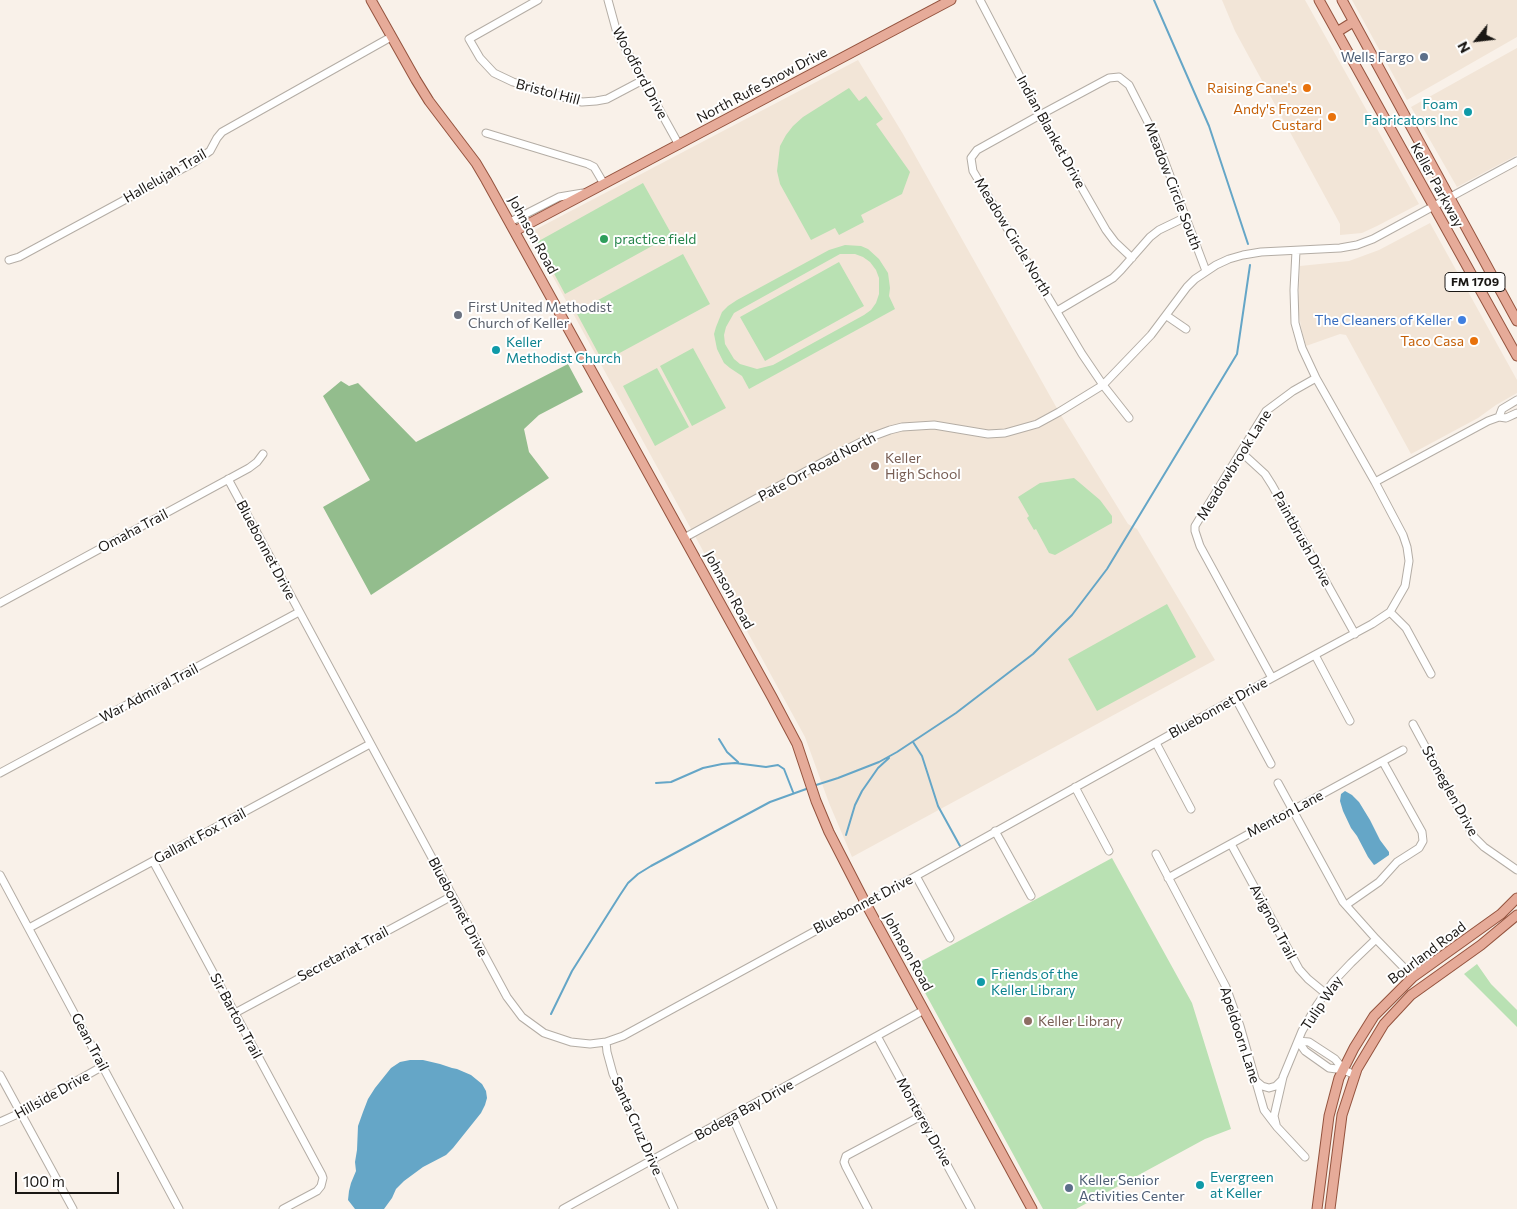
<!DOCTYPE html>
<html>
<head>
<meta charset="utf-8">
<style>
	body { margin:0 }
	#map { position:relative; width:1517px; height:1209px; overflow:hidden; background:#f9f1e9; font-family:Commissioner,sans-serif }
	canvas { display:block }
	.north { position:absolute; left:1452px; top:15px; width:50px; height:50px; -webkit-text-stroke:4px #fff; paint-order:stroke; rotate:241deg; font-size:14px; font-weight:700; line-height:20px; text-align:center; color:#1a1714 }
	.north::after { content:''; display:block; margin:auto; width:18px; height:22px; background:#1a1714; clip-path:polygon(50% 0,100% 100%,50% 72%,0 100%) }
	.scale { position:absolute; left:15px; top:1172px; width:104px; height:22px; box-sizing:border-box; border:2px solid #1a1714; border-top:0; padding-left:6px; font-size:15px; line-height:18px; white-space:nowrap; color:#1a1714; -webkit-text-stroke:4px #fff; paint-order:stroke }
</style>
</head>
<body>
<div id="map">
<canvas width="1517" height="1209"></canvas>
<div class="north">N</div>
<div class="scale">100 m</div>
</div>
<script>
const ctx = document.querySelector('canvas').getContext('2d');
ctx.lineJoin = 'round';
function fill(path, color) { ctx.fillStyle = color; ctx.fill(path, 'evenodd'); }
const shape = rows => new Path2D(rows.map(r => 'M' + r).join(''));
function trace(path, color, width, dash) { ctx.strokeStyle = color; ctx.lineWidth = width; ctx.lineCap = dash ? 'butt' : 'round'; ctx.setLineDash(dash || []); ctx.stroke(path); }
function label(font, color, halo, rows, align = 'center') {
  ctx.font = font + ' Commissioner,sans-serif'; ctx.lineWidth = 4; ctx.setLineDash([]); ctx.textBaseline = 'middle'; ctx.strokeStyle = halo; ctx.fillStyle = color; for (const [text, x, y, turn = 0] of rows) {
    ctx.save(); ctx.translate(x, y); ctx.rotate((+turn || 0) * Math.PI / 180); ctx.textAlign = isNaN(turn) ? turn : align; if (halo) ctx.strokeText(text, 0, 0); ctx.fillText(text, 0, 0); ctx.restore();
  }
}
fill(shape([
	[1222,0,1305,0,1419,204,1377,226,1362,233,1340,235,1340,224,1235,31],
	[1352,0,1517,0,1517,37,1407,100],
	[1517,48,1517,155,1457,187,1411,107],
	[858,60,903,134,1059,412,1128,524,1137,529,1215,660,852,857,829,803,805,737,529,233],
	[1430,223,1517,380,1517,393,1496,405,1478,418,1411,454,1346,335,1340,334,1306,346,1302,332,1298,309,1300,266,1349,261,1379,250]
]), '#f2e5d7');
fill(shape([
	[849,88,859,101,866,96,883,119,876,124,910,172,902,194,861,215,864,222,839,235,835,228,811,240,780,184,777,171,780,146,786,135,793,126,803,117],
	[643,183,672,235,565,294,537,242],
	[845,245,861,246,868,249,879,259,888,273,890,288,889,296,895,309,749,389,742,376,730,368,724,363,717,349,714,334,716,327,722,312,728,306,737,300,829,250],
	[840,254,855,254,863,257,870,262,876,270,879,278,879,294,876,303,871,310,864,315,773,365,757,369,740,364,734,359,725,344,724,335,726,327,734,313],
	[683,254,710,304,603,362,576,312],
	[839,262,864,306,765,361,740,317],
	[693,348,726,408,692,426,660,366],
	[657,368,689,427,655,446,623,386],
	[1074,478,1100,500,1112,516,1112,523,1055,555,1049,553,1036,529,1034,530,1027,518,1029,516,1018,497,1040,483],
	[1167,604,1196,657,1097,711,1068,659],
	[1112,858,1192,1003,1231,1129,1205,1139,1076,1209,1043,1209,911,967],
	[1477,964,1491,984,1517,1010,1517,1027,1464,974]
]), '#b9e1b3');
fill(shape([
	[568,364,583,392,539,415,524,429,529,452,549,478,371,595,323,507,370,480,323,396,341,381,349,386,358,383,416,442]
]), '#93bd8d');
fill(shape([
	[1345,791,1352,795,1359,802,1370,820,1380,840,1389,852,1389,855,1376,864,1374,865,1368,857,1357,836,1351,828,1343,811,1340,801,1341,794],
	[410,1060,423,1060,440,1064,452,1068,457,1069,471,1075,482,1084,486,1091,487,1098,485,1105,481,1113,453,1148,446,1155,423,1167,404,1181,396,1189,392,1198,384,1209,355,1209,348,1200,349,1191,351,1183,356,1171,355,1162,357,1150,358,1126,363,1112,368,1099,375,1088,391,1068,400,1062]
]), '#65a6c7');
trace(shape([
	[1154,0,1209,126,1248,244],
	[719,739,727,752,738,762],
	[913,742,922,756,938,806,960,846],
	[656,783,671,782,703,768,722,764,735,763,766,767,778,765,784,769,793,792],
	[813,786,838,778,879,762,897,752,956,713,1033,654,1072,615,1107,569,1237,354,1250,265],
	[846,835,855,805,862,791,878,768,889,758],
	[551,1014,572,971,620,895,628,883,638,874,651,866,770,802,809,788]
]), '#65a6c7', 2);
const minor = shape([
	[538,0,469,39,480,58,494,73,513,82,569,99,582,102,596,101,607,99,643,80],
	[608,0,617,33,679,145],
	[980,0,1040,115,1106,230,1115,242,1132,258],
	[486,133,588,164,594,167,604,184],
	[510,222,559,197,583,193],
	[9,260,19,257,193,163,210,151,217,138,222,132,391,37],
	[1057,311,1113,278,1121,270,1150,237,1159,230,1186,217],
	[1167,316,1186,329],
	[1499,417,1502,409,1517,400],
	[1129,418,1103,385,1082,354,973,171,971,158,977,150,1040,115,1109,78,1119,77,1129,85,1155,136,1206,271],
	[1241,452,1265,474,1272,485,1355,634],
	[228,479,507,997,522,1017,544,1033,571,1042,590,1044,606,1042,623,1036,916,876,1272,678,1372,624,1390,612,1405,586,1409,561,1407,547,1403,535,1375,482,1316,378,1302,348,1295,323,1294,290,1296,251],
	[1375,482,1488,421,1499,417,1506,418,1517,413],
	[684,538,843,451,871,437,890,430,902,427,934,425,988,434,1005,433,1037,424,1059,412,1103,385,1151,335,1187,287,1195,279,1216,265,1229,259,1243,255,1261,252,1340,248,1357,245,1373,239,1517,161],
	[0,603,249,468,257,462,263,454],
	[1390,612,1406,628,1431,674],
	[1315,655,1350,721],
	[1272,678,1200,546,1195,531,1195,526,1266,411,1293,391,1316,378],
	[1236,699,1271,764],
	[1413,724,1474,837,1484,847,1517,870],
	[1156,743,1191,809],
	[0,773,299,612],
	[1278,783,1343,902,1376,939,1413,977],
	[1075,787,1109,851],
	[995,831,1031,896],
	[1231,844,1299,969,1308,979,1325,993],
	[1156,854,1226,987,1240,1026,1264,1110,1277,1127,1305,1157],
	[153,861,322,1175,323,1178,321,1186,317,1191,283,1209],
	[0,875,179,1209],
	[916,876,950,938],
	[1168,878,1403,750],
	[1346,905,1379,882,1397,862,1419,848,1423,841,1422,832,1383,762],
	[29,928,370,744],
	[235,1013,452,896],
	[877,1036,971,1209],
	[1298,1041,1305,1051,1329,1068,1344,1070,1355,1075],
	[1298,1041,1309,1042,1335,1059,1344,1070],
	[606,1042,607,1052,613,1074,674,1209],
	[0,1075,73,1209],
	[1256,1081,1262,1086,1269,1088,1276,1086,1282,1080],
	[732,1116,773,1209],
	[0,1122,20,1113,103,1066],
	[1276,1124,1274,1116,1283,1077,1302,1031,1317,1005,1333,982,1351,963,1376,939],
	[563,1209,924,1010],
	[868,1209,846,1167,844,1162,846,1156,921,1116]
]);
const major = shape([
	[371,0,416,80,429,101,476,163,486,180,772,697,797,744,816,801,829,832,865,902,1032,1209],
	[1319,0,1517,356],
	[1342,0,1517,321],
	[1337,32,1353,22],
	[515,231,951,0],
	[1317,1209,1329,1116,1339,1078,1354,1048,1374,1016,1413,977,1501,914,1517,898],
	[1330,1209,1342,1115,1357,1069,1384,1024,1411,995,1481,945,1517,915]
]);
trace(minor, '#b4ada5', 9);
trace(major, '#94533e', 11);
trace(minor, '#fff', 7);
trace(major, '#e6ab99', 9);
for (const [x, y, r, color] of [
	[1424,57,5,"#5c6f8a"],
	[1307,88,5,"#e8710a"],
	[1468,112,5,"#0f9aa8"],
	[1332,117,5,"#e8710a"],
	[604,239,5,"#2e9e5b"],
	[458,315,5,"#6b7280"],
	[1462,320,5,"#3f7fe0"],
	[1474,341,5,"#e8710a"],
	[496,350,5,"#0f9aa8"],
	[875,466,5,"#8d6e63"],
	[981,982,5,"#0f9aa8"],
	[1028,1021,5,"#8d6e63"],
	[1200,1185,5,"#0f9aa8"],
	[1069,1188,5,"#5c6f8a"]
]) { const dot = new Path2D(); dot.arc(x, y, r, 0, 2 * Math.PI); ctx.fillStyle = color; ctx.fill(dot); trace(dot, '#fff', 2); }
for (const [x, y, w] of [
	[1475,282,60]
]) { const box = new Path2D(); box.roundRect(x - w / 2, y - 9.5, w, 19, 4); ctx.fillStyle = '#fff'; ctx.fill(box); trace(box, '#1a1714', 1); }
label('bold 12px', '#1a1714', null, [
	["FM 1709",1475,282]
]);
label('14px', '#4e5e75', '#fff', [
	["Wells Fargo",1414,57],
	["Keller Senior",1079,1180,"left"],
	["Activities Center",1079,1196,"left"]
], 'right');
label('14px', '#1a1714', '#fff', [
	["Woodford Drive",640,73,62],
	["North Rufe Snow Drive",762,85,-28],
	["Bristol Hill",548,92,15],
	["Indian Blanket Drive",1051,132,61],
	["Hallelujah Trail",165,176,-30],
	["Keller Parkway",1437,185,61],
	["Meadow Circle South",1173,186,69],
	["Johnson Road",533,235,61],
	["Meadow Circle North",1013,237,59],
	["Meadowbrook Lane",1234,465,-58],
	["Pate Orr Road North",817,467,-28],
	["Omaha Trail",133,531,-28],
	["Paintbrush Drive",1302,539,61],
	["Bluebonnet Drive",266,550,62],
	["Johnson Road",729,590,61],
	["War Admiral Trail",149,693,-28],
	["Bluebonnet Drive",1218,708,-29],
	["Stoneglen Drive",1450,791,61],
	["Menton Lane",1285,814,-28],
	["Gallant Fox Trail",200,836,-28],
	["Bluebonnet Drive",863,904,-28],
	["Bluebonnet Drive",458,907,62],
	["Avignon Trail",1273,922,62],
	["Johnson Road",908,952,61],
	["Bourland Road",1427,953,-37],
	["Secretariat Trail",343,954,-28],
	["Tulip Way",1322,1003,-56],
	["Sir Barton Trail",236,1016,62],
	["Apeldoorn Lane",1240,1035,72],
	["Gean Trail",90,1042,62],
	["Hillside Drive",52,1095,-29],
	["Bodega Bay Drive",744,1110,-29],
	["Monterey Drive",924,1122,61],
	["Santa Cruz Drive",637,1126,66]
]);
label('14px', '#c56008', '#fff', [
	["Raising Cane's",1297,88],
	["Andy's Frozen",1322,109],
	["Custard",1322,125],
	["Taco Casa",1464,341]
], 'right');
label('14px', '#0d838f', '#fff', [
	["Foam",1458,104,"right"],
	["Fabricators Inc",1458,120,"right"],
	["Keller",506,342],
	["Methodist Church",506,358],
	["Friends of the",991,974],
	["Keller Library",991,990],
	["Evergreen",1210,1177],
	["at Keller",1210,1193]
], 'left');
label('14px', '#27864d', '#fff', [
	["practice field",614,239]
], 'left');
label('14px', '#5b616d', '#fff', [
	["First United Methodist",468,307],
	["Church of Keller",468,323]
], 'left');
label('14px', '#366cbe', '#fff', [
	["The Cleaners of Keller",1452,320]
], 'right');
label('14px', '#785e54', '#fff', [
	["Keller",885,458],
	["High School",885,474],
	["Keller Library",1038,1021]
], 'left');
</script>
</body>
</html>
